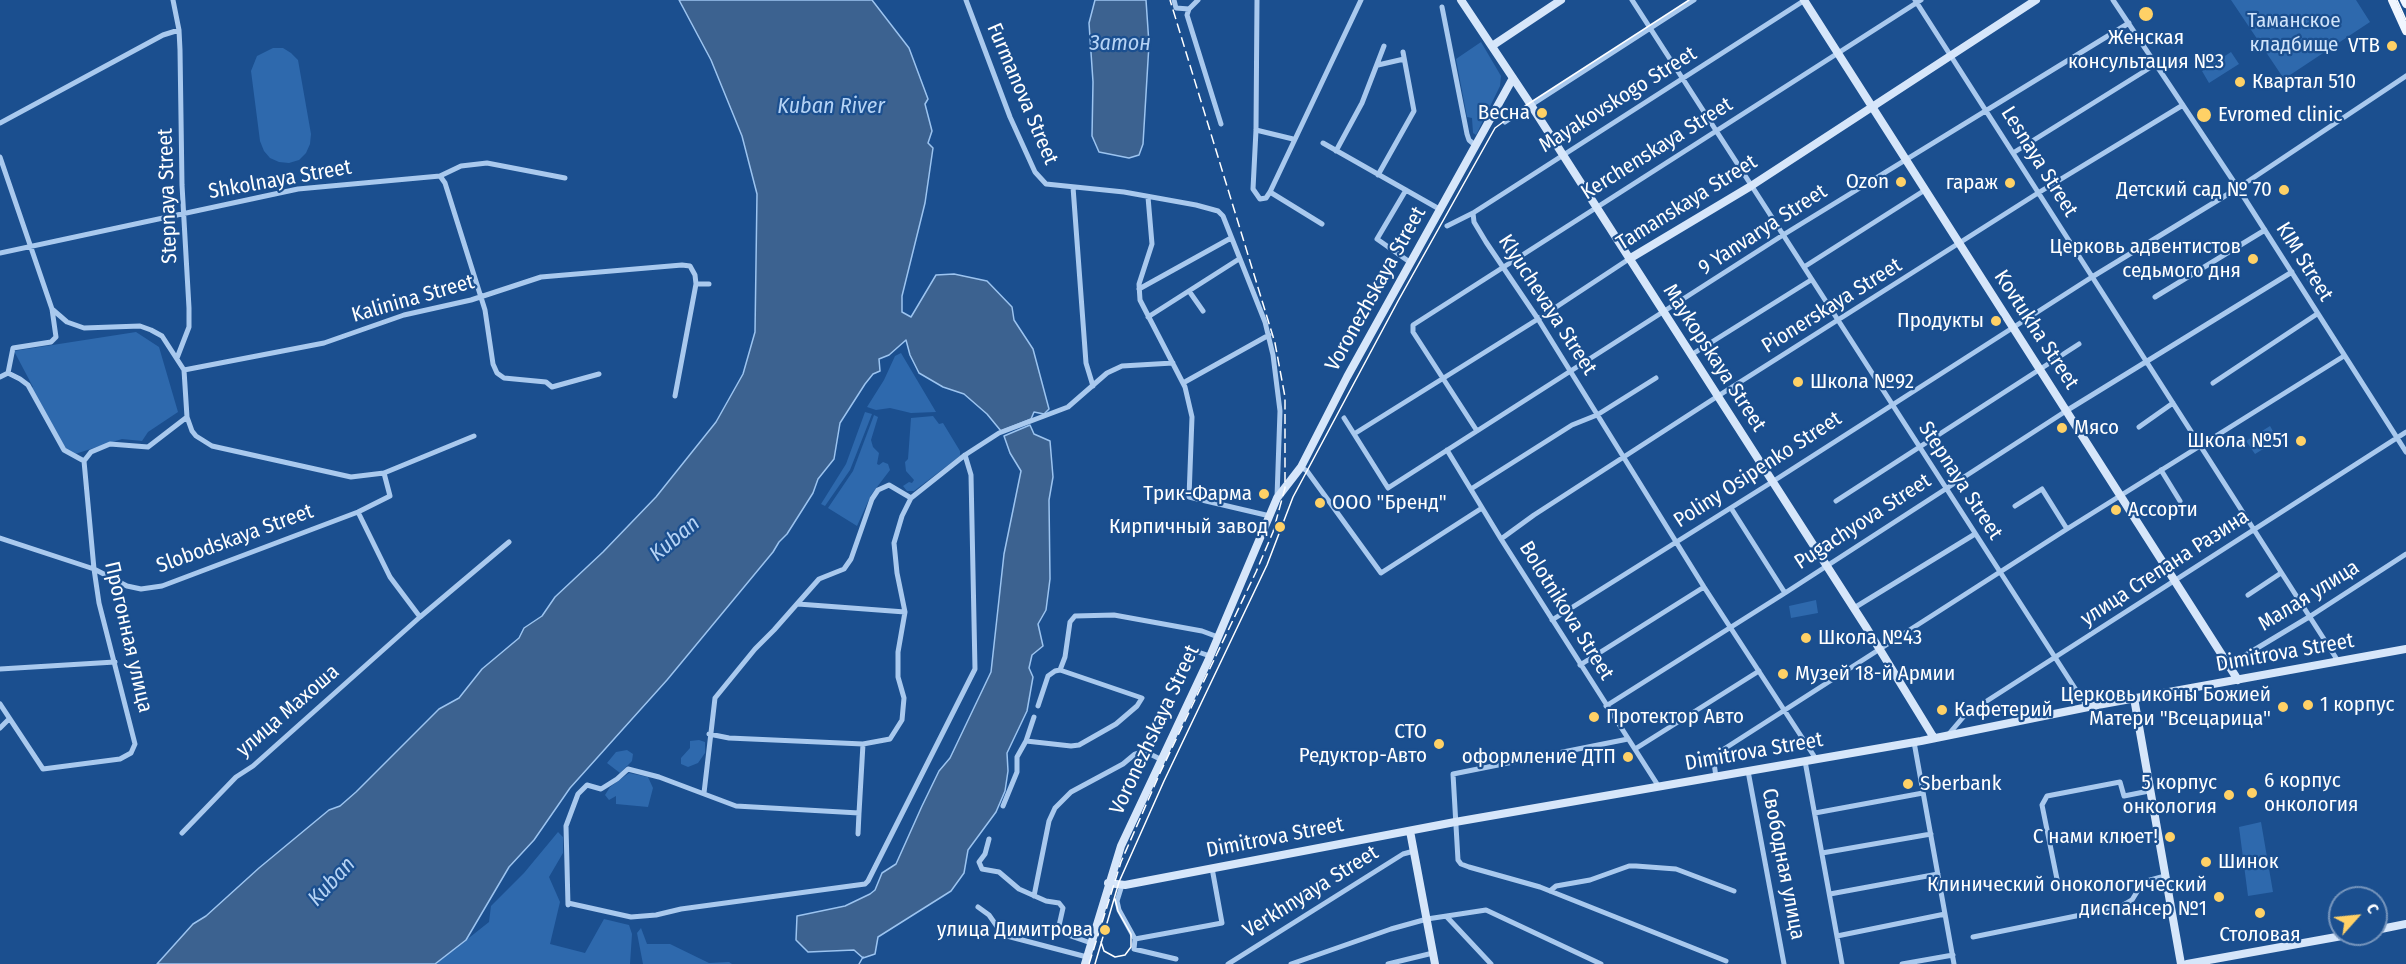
<!DOCTYPE html>
<html>
<head>
<meta charset="utf-8">
<style>
	body { margin:0 }
	#map { position:relative; width:2406px; height:964px; overflow:hidden; background:#1b4f8f; font-family:"Fira Sans Condensed",sans-serif }
	canvas { display:block }
	.north { position:absolute; left:2328px; top:886px; width:60px; height:60px; box-sizing:border-box; background:#1b4f8f; border:2px solid #7695bc; border-radius:50%; rotate:63deg; font-size:16px; font-weight:700; line-height:24px; text-align:center; color:#fff }
	.north::after { content:''; display:block; margin:auto; width:21px; height:27px; background:#ffd166; clip-path:polygon(50% 0,100% 100%,50% 72%,0 100%) }
</style>
</head>
<body>
<div id="map">
<canvas width="2406" height="964"></canvas>
<div class="north">С</div>
</div>
<script>
const ctx = document.querySelector('canvas').getContext('2d');
ctx.lineJoin = 'round';
function fill(path, color) { ctx.fillStyle = color; ctx.fill(path, 'evenodd'); }
const shape = rows => new Path2D(rows.map(r => 'M' + r).join(''));
function trace(path, color, width, dash) { ctx.strokeStyle = color; ctx.lineWidth = width; ctx.lineCap = dash ? 'butt' : 'round'; ctx.setLineDash(dash || []); ctx.stroke(path); }
function label(font, color, halo, rows, align = 'center') {
  ctx.font = font + ' "Fira Sans Condensed",sans-serif'; ctx.lineWidth = 4.5; ctx.setLineDash([]); ctx.textBaseline = 'middle'; ctx.strokeStyle = halo; ctx.fillStyle = color; for (const [text, x, y, turn = 0] of rows) {
    ctx.save(); ctx.translate(x, y); ctx.rotate((+turn || 0) * Math.PI / 180); ctx.textAlign = isNaN(turn) ? turn : align; if (halo) ctx.strokeText(text, 0, 0); ctx.fillText(text, 0, 0); ctx.restore();
  }
}
fill(shape([
	[2231,0,2356,0,2370,22,2284,79],
	[1481,42,1501,76,1500,86,1476,135,1473,133,1472,118,1467,117,1456,59],
	[273,48,283,48,291,53,298,60,311,134,310,144,306,153,299,160,289,163,279,162,270,158,264,151,260,141,251,71,257,56],
	[2231,52,2239,64,2209,83,2202,71],
	[2311,265,2323,285,2314,291,2301,271],
	[136,332,159,347,178,412,148,432,142,441,122,439,75,454,67,453,31,388,33,387,14,351],
	[901,353,936,412,911,413,890,408,876,410,867,407,884,380,895,356],
	[865,412,872,414,850,470,825,506,821,504,846,464],
	[874,415,878,417,871,440,873,447,879,453,877,464,879,465,883,462,888,464,890,470,871,495,857,526,828,508,853,471],
	[933,416,939,424,943,423,960,451,960,456,914,491,907,491,903,486,909,482,912,483,914,480,906,471,905,462,908,459,911,418],
	[2270,426,2278,440,2255,454,2246,441],
	[1816,600,1818,613,1791,618,1789,606],
	[699,740,705,742,705,753,698,763,688,767,681,764,681,758,690,748,690,741],
	[627,750,633,754,632,761,620,773,607,763,616,752],
	[629,773,648,777,653,788,648,807,616,804,616,796,609,800,605,795,610,787],
	[2261,822,2273,892,2248,896,2239,827],
	[558,832,563,837,563,853,549,877,560,902,550,944,585,953,604,919,629,925,632,934,630,964,436,964,489,922,491,906,524,873],
	[641,928,647,944,670,944,709,963,729,962,732,964,643,964,637,933]
]), '#2e69ad');
const water = shape([
	[679,0,872,0,909,48,928,99,925,104,932,131,928,143,933,148,925,203,902,296,902,312,911,317,936,275,954,274,987,281,1012,307,1014,320,1033,349,1049,409,1044,414,1034,412,1031,419,1001,431,987,414,964,394,943,387,919,373,910,355,906,340,889,355,879,359,880,371,873,374,865,384,840,423,834,459,818,479,813,493,787,534,779,542,773,552,667,680,570,788,534,840,509,867,466,940,435,964,157,964,193,924,206,916,259,868,329,810,340,806,356,792,439,709,459,698,482,669,519,638,524,628,542,616,555,597,603,552,656,497,716,422,743,374,755,332,757,194,742,136,711,60,679,0],
	[1095,0,1146,0,1149,44,1143,144,1139,155,1129,158,1099,152,1092,136,1093,82,1089,23,1095,0],
	[1030,425,1034,434,1050,441,1053,477,1049,500,1050,579,1046,610,1038,624,1043,646,1032,655,1029,668,1033,677,1027,711,1007,753,1008,771,1005,791,996,812,968,850,964,873,951,891,878,937,875,954,863,958,854,950,808,952,796,940,797,916,845,906,870,894,875,890,882,873,896,864,922,806,939,771,950,758,991,672,1004,554,1021,471,1010,453,1004,436,1030,425]
]);
fill(water, '#3c6290');
trace(water, '#9cc4f0', 1.5);
trace(shape([
	[859,964,863,957]
]), '#9cc4f0', 1.5);
trace(shape([
	[173,0,179,30,180,50,182,185,189,308,189,327,177,358],
	[966,0,1010,117,1035,172,1046,184,1124,192,1196,205,1218,211,1223,216,1265,322,1273,355,1280,411,1277,497],
	[1174,0,1176,8,1189,9],
	[1198,0,1189,9,1187,15,1221,124],
	[1257,0,1256,130,1253,189,1260,199,1266,198,1270,192,1361,0],
	[1632,0,2087,707],
	[1915,0,2338,661],
	[2113,0,2238,188,2406,452],
	[1442,7,1467,134,1469,140,1476,146],
	[1378,65,1404,59],
	[1505,122,1694,0],
	[0,123,163,35,179,30],
	[1256,130,1293,139],
	[1323,143,1441,210],
	[1336,151,1362,103,1384,46],
	[2013,153,2156,64],
	[0,157,52,309,56,337,51,342,13,348,8,373],
	[1378,175,1414,111,1403,52],
	[440,176,445,183,485,310,493,364,497,373,504,378,546,382,552,387,599,374],
	[1073,187,1086,363,1093,386],
	[1406,190,1377,239,1411,263],
	[1270,192,1322,224],
	[1148,197,1152,244,1139,284,1140,300,1185,387,1192,417,1189,497,1270,516],
	[1473,213,1474,222,1486,242,1538,319,1704,587,1816,759],
	[1447,226,1473,213,1805,0],
	[0,253,298,189,440,176,461,166,487,163,565,178],
	[1804,267,1925,190],
	[1139,289,1231,238],
	[1189,291,1203,311],
	[2155,297,2265,230],
	[52,309,67,322,84,328,140,326,151,330,162,336,184,370,187,417,148,447,110,444,91,452,84,461],
	[1148,317,1239,259],
	[1691,355,1811,280],
	[184,370,324,343,404,315,471,300,541,277,682,265,690,266,695,275,696,284,709,284],
	[0,377,8,373],
	[1183,383,1269,335],
	[2213,383,2317,314],
	[675,396,696,284],
	[187,417,192,431,196,436,212,446,351,477,384,473,474,436],
	[1344,418,1388,488,1783,235,2129,23],
	[2139,427,2173,403],
	[1477,431,1413,332,1413,325,1921,0],
	[1354,434,1538,319,1629,259],
	[1447,450,1501,539,1659,787],
	[1301,467,1307,471,1381,573,1482,508],
	[2161,470,2180,501],
	[1471,489,1572,425,1597,415,1656,378],
	[1836,501,2079,344],
	[2015,506,2042,489,2067,529],
	[1731,508,1785,593],
	[358,512,390,577,420,617],
	[0,538,94,569,127,586,141,589,162,586,358,512,390,496,384,473],
	[1501,539,1534,515,1718,396,2038,193,2183,105],
	[2248,595,2281,573],
	[798,604,905,612],
	[1854,608,1975,534],
	[1552,620,1772,482,2092,277,2238,188,2406,76],
	[1186,648,1210,656],
	[1580,665,1704,587],
	[2229,665,2309,617,2406,554],
	[0,669,115,662],
	[1060,670,1065,657,1070,622,1075,616,1114,615,1202,631,1218,637],
	[0,704,43,769,120,759,131,753,135,744,99,603,94,569,84,461,64,450,28,385,20,379,8,373],
	[1606,706,1785,593,2066,411,2292,272],
	[0,728,9,719],
	[709,734,729,738,863,744,890,739,902,720,904,698,898,677,898,652,905,612,897,573,894,543,902,516,911,498,965,455,999,433,1068,407,1107,373,1122,366,1173,363],
	[1948,735,1965,715,2406,432],
	[1628,739,1453,774,1458,860,1461,864,1469,867,1540,887,1726,961],
	[1026,741,1071,746,1079,745,1116,724,1137,706,1142,698,1060,670,1055,671,1048,676,1038,706],
	[1914,742,1954,964],
	[1635,749,1759,671],
	[1805,761,1842,964],
	[1748,771,1784,964],
	[1716,777,1714,763,1718,754,1724,749,2067,529,2344,356],
	[704,793,715,698,755,649,774,630,819,579,844,569,851,559,872,499,878,490,889,485,911,498],
	[1003,806,1017,772,1017,757,1026,741,1034,717],
	[1815,813,1923,793],
	[182,833,236,777,253,766,420,617,509,542],
	[858,834,859,813],
	[989,839,985,854,979,862,982,869,999,872,1019,889,1046,901,1059,903,1063,908,1058,930,1065,934,1091,943],
	[1822,853,1931,834],
	[2058,884,2042,805,2047,796,2120,782,2124,796,2149,791],
	[1122,885,1117,901,1119,910,1135,939,1206,926,1222,923,1212,868],
	[1550,891,1556,886,1590,880,1629,866,1636,866,1676,869,1734,891],
	[1830,894,1938,874],
	[1034,896,1049,821,1055,808,1071,792,1123,764,1135,754,1144,751,1162,760],
	[568,903,631,917,656,915,681,909,865,884,868,881,975,669,971,475,965,455],
	[568,905,566,826,578,794,587,785,601,789,617,779,628,769,659,777,736,806,859,813,863,744],
	[978,907,989,915,1003,935,1087,957],
	[1447,917,1491,964],
	[1837,936,1945,914],
	[1973,937,2120,907,2132,900,2143,882,2165,876],
	[1135,939,1134,949,1176,959],
	[1228,964,1403,854,1414,851],
	[1291,964,1391,929,1427,919,1486,910,1601,964],
	[1388,964,1433,953],
	[1902,964,1953,955]
]), '#a9c9ee', 5);
trace(shape([
	[1461,0,1529,102,1866,627,1934,738],
	[1804,0,2238,680],
	[1492,46,1561,0],
	[1629,259,1751,186,2036,0],
	[2134,698,2181,964],
	[1410,831,1435,964],
	[1108,883,1125,885,1455,822,1921,741,2103,704,2406,649],
	[2376,930,2406,924],
	[1085,964,1121,846,1208,661,1277,498,1301,467,1347,377,1513,78],
	[2187,964,2353,934]
]), '#d6e6fa', 8);
trace(shape([
	[2392,0,2406,31],
	[2404,0,2406,4]
]), '#f0f6ff', 8);
trace(shape([
	[2397,0,2406,20],
	[1101,942,1104,951,1115,957,1125,955,1131,947,1131,934,1118,911,1115,899],
	[1095,964,1119,882,1164,781,1267,565,1293,497,1398,301,1495,128,1525,106,1689,0]
]), '#fff', 1.5);
trace(shape([
	[1089,964,1121,862,1160,773,1256,572,1273,532,1285,488,1285,397,1275,343,1170,0]
]), '#fff', 1.5, [10, 4.5]);
for (const [x, y, r, color] of [
	[2146,14,8,"#ffd166"],
	[2392,46,6,"#ffd166"],
	[2240,82,6,"#ffd166"],
	[1542,113,6,"#ffd166"],
	[2204,115,8,"#ffd166"],
	[1901,182,6,"#ffd166"],
	[2010,183,6,"#ffd166"],
	[2284,190,6,"#ffd166"],
	[2253,259,6,"#ffd166"],
	[1996,321,6,"#ffd166"],
	[1798,382,6,"#ffd166"],
	[2062,428,6,"#ffd166"],
	[2301,441,6,"#ffd166"],
	[1264,494,6,"#ffd166"],
	[1320,503,6,"#ffd166"],
	[2116,510,6,"#ffd166"],
	[1280,527,6,"#ffd166"],
	[1806,638,6,"#ffd166"],
	[1783,674,6,"#ffd166"],
	[2308,705,6,"#ffd166"],
	[2283,707,6,"#ffd166"],
	[1942,710,6,"#ffd166"],
	[1594,717,6,"#ffd166"],
	[1439,744,6,"#ffd166"],
	[1628,757,6,"#ffd166"],
	[1908,784,6,"#ffd166"],
	[2252,793,6,"#ffd166"],
	[2229,795,6,"#ffd166"],
	[2170,837,6,"#ffd166"],
	[2206,862,6,"#ffd166"],
	[2219,897,6,"#ffd166"],
	[2260,913,6,"#ffd166"],
	[1105,930,6,"#ffd166"]
]) { const dot = new Path2D(); dot.arc(x, y, r, 0, 2 * Math.PI); ctx.fillStyle = color; ctx.fill(dot); trace(dot, '#1b4f8f', 2); }
label('21px', '#cfe3fa', '#1b4f8f', [
	["Таманское",2294,21],
	["кладбище",2294,45]
]);
label('21px', '#fff', '#1b4f8f', [
	["Женская",2146,38,"center"],
	["консультация №3",2146,62,"center"],
	["VTB",2380,46],
	["Квартал 510",2252,82,"left"],
	["Весна",1530,113],
	["Evromed clinic",2218,115,"left"],
	["Ozon",1889,182],
	["гараж",1998,183],
	["Детский сад № 70",2272,190],
	["Церковь адвентистов",2241,247],
	["седьмого дня",2241,271],
	["Продукты",1984,321],
	["Школа №92",1810,382,"left"],
	["Мясо",2074,428,"left"],
	["Школа №51",2289,441],
	["Трик-Фарма",1252,494],
	["ООО \"Бренд\"",1332,503,"left"],
	["Ассорти",2128,510,"left"],
	["Кирпичный завод",1268,527],
	["Школа №43",1818,638,"left"],
	["Музей 18-й Армии",1795,674,"left"],
	["Церковь иконы Божией",2271,695],
	["Матери \"Всецарица\"",2271,719],
	["1 корпус",2320,705,"left"],
	["Кафетерий",1954,710,"left"],
	["Протектор Авто",1606,717,"left"],
	["СТО",1427,732],
	["Редуктор-Авто",1427,756],
	["оформление ДТП",1616,757],
	["6 корпус",2264,781,"left"],
	["онкология",2264,805,"left"],
	["5 корпус",2217,783],
	["онкология",2217,807],
	["Sberbank",1920,784,"left"],
	["С нами клюет!",2158,837],
	["Шинок",2218,862,"left"],
	["Клинический онокологический",2207,885],
	["диспансер №1",2207,909],
	["улица Димитрова",1093,930],
	["Столовая",2260,935,"center"]
], 'right');
label('21px', '#fff', '#1b4f8f', [
	["Furmanova Street",1022,94,67],
	["Mayakovskogo Street",1618,100,-32],
	["Kerchenskaya Street",1657,149,-32],
	["Lesnaya Street",2039,162,58],
	["Shkolnaya Street",280,180,-10],
	["Stepnaya Street",168,196,-92],
	["Tamanskaya Street",1687,203,-32],
	["9 Yanvarya Street",1763,230,-33],
	["KIM Street",2304,262,58],
	["Voronezhskaya Street",1376,289,-61],
	["Kalinina Street",413,299,-16],
	["Klyuchevaya Street",1547,305,57],
	["Pionerskaya Street",1832,306,-32],
	["Kovtukha Street",2036,330,57],
	["Maykopskaya Street",1714,358,57],
	["Poliny Osipenko Street",1758,470,-33],
	["Stepnaya Street",1960,481,57],
	["Pugachyova Street",1863,522,-33],
	["Slobodskaya Street",235,539,-20],
	["улица Степана Разина",2165,568,-33],
	["Малая улица",2309,596,-32],
	["Bolotnikova Street",1566,611,58],
	["Прогонная улица",128,637,77],
	["Dimitrova Street",2285,653,-10],
	["улица Махоша",288,711,-41],
	["Voronezhskaya Street",1155,730,-65],
	["Dimitrova Street",1754,752,-10],
	["Dimitrova Street",1275,838,-11],
	["Свободная улица",1783,864,79],
	["Verkhnyaya Street",1311,892,-32]
]);
label('italic 22px', '#b5d3f5', '#1b4f8f', [
	["Затон",1120,44],
	["Kuban River",831,107],
	["Kuban",675,539,-40],
	["Kuban",332,882,-47]
]);
</script>
</body>
</html>
